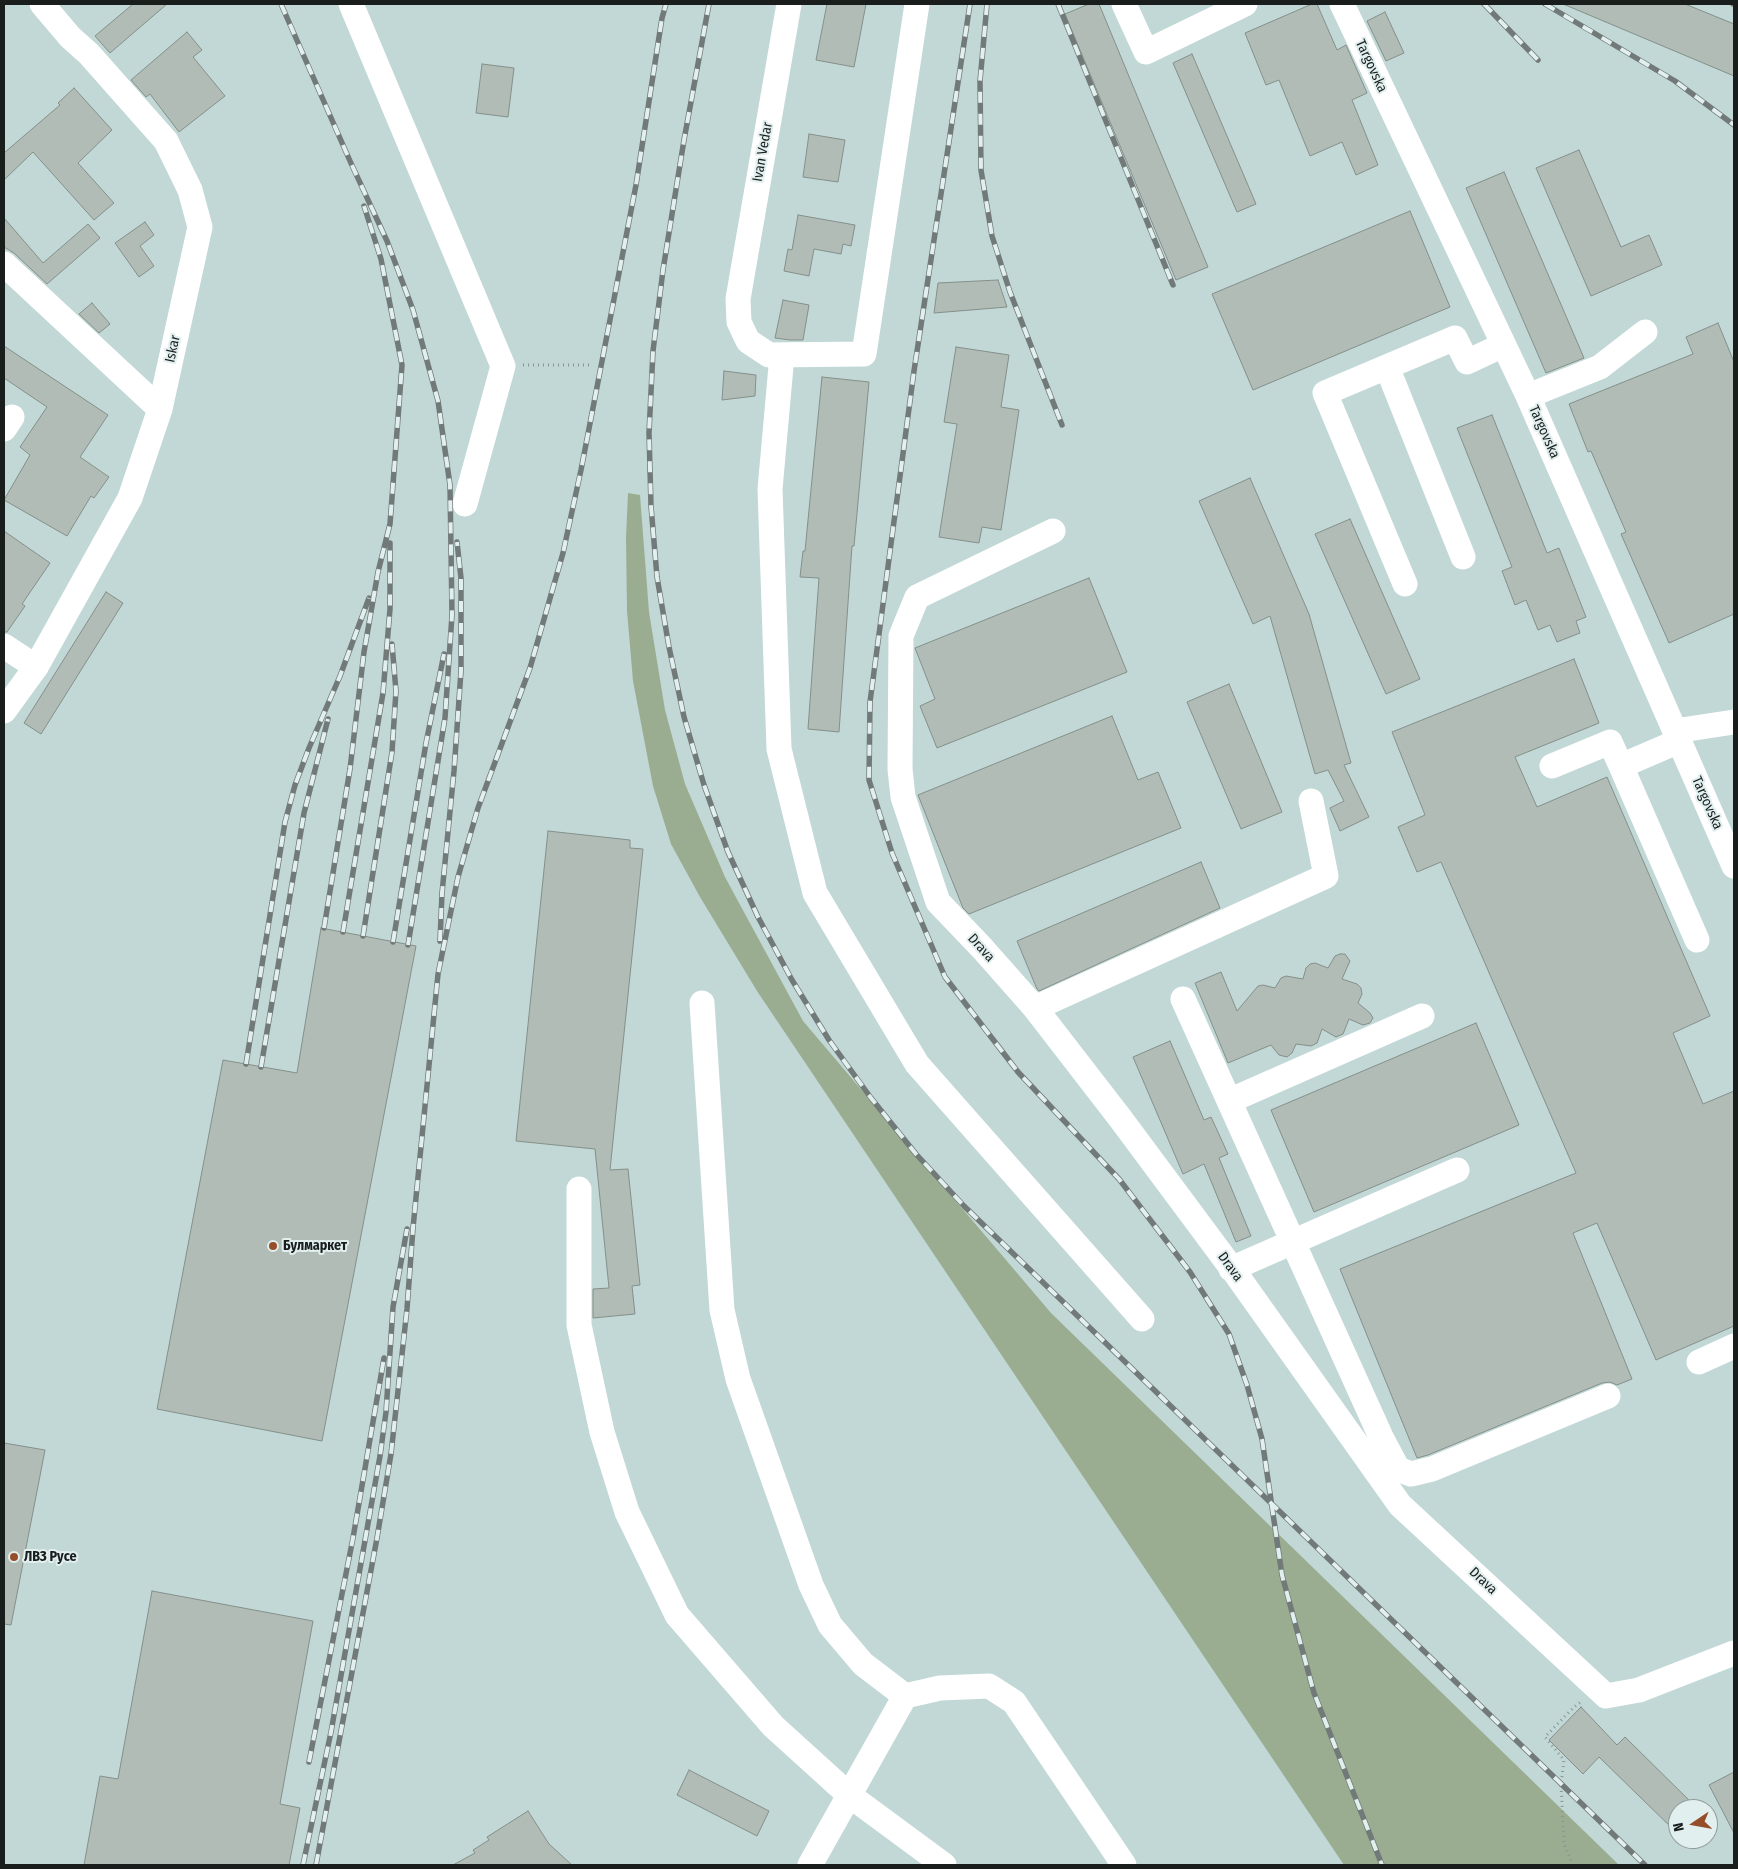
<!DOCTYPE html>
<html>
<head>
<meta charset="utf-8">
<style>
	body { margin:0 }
	#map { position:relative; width:1738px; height:1869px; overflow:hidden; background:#d5e2e1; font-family:"Fira Sans Condensed",sans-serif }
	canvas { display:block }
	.frame { position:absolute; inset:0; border:5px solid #191e1d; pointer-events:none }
	.north { position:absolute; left:1668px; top:1799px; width:50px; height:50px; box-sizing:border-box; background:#e2efef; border:1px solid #929b9b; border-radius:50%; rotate:258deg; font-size:14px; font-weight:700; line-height:20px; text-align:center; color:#191e1d }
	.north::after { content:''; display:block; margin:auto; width:18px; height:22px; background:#964e2a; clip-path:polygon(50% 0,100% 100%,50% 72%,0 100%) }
</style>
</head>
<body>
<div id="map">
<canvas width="1738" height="1869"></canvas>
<div class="frame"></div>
<div class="north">N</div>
</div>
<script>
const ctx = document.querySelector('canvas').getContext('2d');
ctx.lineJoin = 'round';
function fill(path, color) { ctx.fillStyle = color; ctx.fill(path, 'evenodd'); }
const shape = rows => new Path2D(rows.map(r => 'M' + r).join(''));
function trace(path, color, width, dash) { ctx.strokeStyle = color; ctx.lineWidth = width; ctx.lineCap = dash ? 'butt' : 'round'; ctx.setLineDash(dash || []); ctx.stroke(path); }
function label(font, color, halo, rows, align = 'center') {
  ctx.font = font + ' "Fira Sans Condensed",sans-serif'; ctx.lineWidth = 4; ctx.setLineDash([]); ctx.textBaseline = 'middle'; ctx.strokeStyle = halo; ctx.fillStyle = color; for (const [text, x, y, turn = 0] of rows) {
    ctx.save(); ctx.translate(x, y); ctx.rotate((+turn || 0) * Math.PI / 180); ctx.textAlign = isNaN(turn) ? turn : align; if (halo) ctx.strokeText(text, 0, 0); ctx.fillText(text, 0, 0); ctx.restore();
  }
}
fill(shape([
	[4,4,1734,4,1734,1865,4,1865],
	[1678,1809,1708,1809,1708,1839,1678,1839]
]), '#c1d8d7');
fill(shape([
	[628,493,640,495,649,612,665,710,685,784,725,877,803,1021,1051,1313,1619,1865,1344,1865,757,991,700,897,671,844,653,786,633,681,627,611,626,538]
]), '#9bad91');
const building = shape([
	[133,4,167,4,110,53,95,36,133,4],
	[827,4,866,4,854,67,816,60,827,4],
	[1089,4,1099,4,1208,267,1176,280,1065,14,1089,4],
	[1312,4,1317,4,1337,50,1346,45,1367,93,1352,100,1378,165,1356,175,1342,142,1310,156,1279,80,1266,85,1245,33,1312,4],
	[1563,4,1685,4,1734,24,1734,76,1563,4],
	[1385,12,1404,53,1386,61,1367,21,1385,12],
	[187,32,202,50,193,57,225,96,179,132,150,94,146,97,131,80,187,32],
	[1192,54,1256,204,1237,212,1173,63,1192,54],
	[482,64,514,68,508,117,476,113,482,64],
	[74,88,112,130,78,163,114,203,94,220,33,152,4,180,4,153,60,105,58,103,74,88],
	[809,134,845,140,838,182,803,177,809,134],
	[1579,150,1621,247,1649,235,1662,265,1591,296,1536,168,1579,150],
	[1504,172,1584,358,1546,373,1466,188,1504,172],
	[1410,211,1450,307,1253,390,1212,294,1410,211],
	[798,215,855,225,851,246,843,244,841,254,814,249,809,276,784,271,788,249,792,250,798,215],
	[4,218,43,263,88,224,100,238,47,284,14,253,4,247,4,218],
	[145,222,154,235,140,246,154,266,139,277,115,243,145,222],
	[998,280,1007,307,934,313,938,283,998,280],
	[783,300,809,305,803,340,790,340,775,338,783,300],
	[92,303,110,324,99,333,79,314,92,303],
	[1718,323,1734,362,1734,614,1669,643,1621,534,1626,532,1591,451,1588,452,1569,404,1693,354,1686,337,1718,323],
	[4,346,108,415,80,457,109,477,94,498,91,496,67,536,4,500,30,455,20,447,47,407,4,378,4,346],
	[956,347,1009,355,1001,407,1019,410,1001,530,982,527,979,543,939,537,957,424,944,422,956,347],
	[724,371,756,375,755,396,722,400,724,371],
	[822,377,869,382,854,546,852,546,839,732,808,729,819,578,800,577,803,551,805,551,822,377],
	[1492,415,1547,553,1559,548,1586,617,1576,621,1580,633,1557,642,1550,625,1538,630,1526,600,1515,605,1502,571,1512,567,1457,428,1492,415],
	[1250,478,1309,614,1351,763,1344,765,1369,817,1340,831,1330,808,1344,801,1328,770,1315,774,1270,616,1253,624,1199,501,1250,478],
	[1350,519,1420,679,1386,694,1315,534,1350,519],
	[4,531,50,563,22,604,25,606,7,632,4,632,4,531],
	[1089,578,1127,672,937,748,920,706,935,699,915,648,1089,578],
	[106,592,123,603,41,734,24,723,106,592],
	[1574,659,1599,723,1515,757,1537,807,1607,777,1710,1016,1673,1033,1703,1104,1734,1091,1734,1326,1656,1360,1597,1223,1573,1233,1632,1379,1617,1385,1610,1382,1602,1383,1428,1455,1417,1458,1340,1269,1576,1173,1441,862,1417,872,1398,827,1425,815,1392,732,1574,659],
	[1229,684,1282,812,1241,829,1187,702,1229,684],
	[1112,716,1138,780,1158,772,1181,828,969,914,963,908,918,795,1112,716],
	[548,831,630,840,630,848,643,849,610,1170,628,1169,640,1285,632,1286,635,1314,593,1318,593,1289,609,1288,595,1149,516,1141,548,831],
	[1201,862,1220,908,1039,991,1037,989,1017,941,1201,862],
	[321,928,416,946,322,1441,157,1409,223,1060,297,1073,321,928],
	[1340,954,1345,954,1350,961,1342,979,1357,984,1361,988,1362,994,1358,1003,1370,1013,1373,1018,1370,1023,1363,1025,1349,1019,1343,1034,1336,1037,1322,1029,1317,1043,1311,1046,1296,1044,1292,1053,1287,1057,1279,1055,1271,1045,1228,1063,1195,983,1221,972,1237,1011,1258,986,1263,985,1275,988,1281,978,1286,976,1303,979,1306,968,1310,964,1315,963,1328,968,1335,956,1340,954],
	[1476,1023,1519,1125,1314,1212,1271,1110,1476,1023],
	[1170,1041,1204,1120,1211,1117,1228,1154,1219,1158,1251,1236,1236,1242,1204,1164,1183,1174,1133,1057,1170,1041],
	[4,1443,45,1450,11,1625,4,1624,4,1443],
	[152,1591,313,1621,280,1804,300,1808,289,1865,84,1865,100,1776,118,1779,152,1591],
	[1581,1707,1617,1745,1625,1737,1698,1809,1678,1809,1678,1834,1599,1757,1583,1774,1549,1740,1581,1707],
	[689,1770,769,1811,757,1836,677,1795,689,1770],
	[1734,1772,1734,1833,1709,1785,1734,1772],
	[528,1811,549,1844,572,1865,453,1865,475,1853,473,1850,489,1840,487,1837,528,1811]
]);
fill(building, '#b1bcb6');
trace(building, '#85908a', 1);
trace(shape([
	[523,365,592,365],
	[1573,1865,1564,1844,1561,1784,1564,1760,1545,1737,1574,1707,1582,1701]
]), '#8a9493', 3, [1, 4]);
trace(shape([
	[351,4,503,366,465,504],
	[789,4,738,299,739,322,748,341,769,355,864,354,917,4],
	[1124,4,1146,52,1245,4],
	[1342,4,1528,396,1734,866],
	[4,264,160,409],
	[782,355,770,489,779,749,815,893,917,1064,1142,1319],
	[1387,367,1463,557],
	[1528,396,1600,367,1645,332],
	[4,429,12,417],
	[1053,531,917,597,901,636,900,769,903,797,938,902,982,948,1035,1008,1120,1118,1236,1274,1400,1505,1606,1696,1639,1690,1734,1653],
	[1405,584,1325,393,1455,338,1467,362,1503,345],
	[4,646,36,667],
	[4,711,36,667,130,498,160,409,200,227,190,190,166,141,89,54,70,37,42,4],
	[1675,731,1734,722],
	[1552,766,1610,742,1621,766,1679,741],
	[1621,766,1697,940],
	[1183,999,1381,1437,1398,1469,1411,1474,1432,1469,1608,1396],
	[702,1003,722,1310,738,1379,811,1585,830,1625,863,1664,905,1696],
	[1035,1008,1326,876,1311,801],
	[1229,1101,1422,1016],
	[579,1189,579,1325,602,1432,627,1512,677,1615,773,1726,849,1795,944,1865],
	[1231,1269,1457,1170],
	[1699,1362,1734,1346],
	[810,1865,905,1696,940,1688,989,1686,1014,1702,1124,1865]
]), '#fff', 25);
const rail = shape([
	[281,4,350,161,387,241,413,310,438,401,450,485,452,615,445,718,408,945],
	[709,4,684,140,663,270,653,351,649,433,651,506,657,577,669,647,684,717,704,785,728,852,758,917,792,980,829,1040,871,1098,916,1154,964,1206,1645,1865],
	[970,4,914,371,870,702,869,780,892,853,945,977,1018,1072,1119,1179,1190,1272,1229,1334,1247,1385,1262,1439,1282,1575,1314,1693,1382,1865],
	[987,4,980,81,981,170,992,236,1010,292,1062,425],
	[1058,4,1173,285],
	[1484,4,1538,60],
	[1545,4,1675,81,1734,125],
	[1733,4,1734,4],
	[324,928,350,769,364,652,378,572,390,524,402,365,381,259,364,206],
	[343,932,383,693,390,609,390,543],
	[363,936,392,752,396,691,392,644],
	[440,941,442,893,454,771,461,671,461,578,457,542],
	[393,942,426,743,444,654],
	[246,1064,285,822,295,785,309,748,340,676,369,598],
	[261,1067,304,813,328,719],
	[309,1762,353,1538,384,1358],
	[303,1865,331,1732,380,1456,386,1412,393,1307,407,1229],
	[316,1865,377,1538,391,1454,407,1309,413,1228,438,974,458,877,478,808,530,668,563,553,581,470,636,185,662,18,666,4]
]);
trace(rail, '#727a79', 5.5);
trace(rail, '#e2efef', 4, [11]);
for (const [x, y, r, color] of [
	[273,1246,5,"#964e2a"],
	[14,1557,5,"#964e2a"]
]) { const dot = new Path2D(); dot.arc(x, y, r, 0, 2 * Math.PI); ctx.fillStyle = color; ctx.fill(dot); trace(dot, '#e2efef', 2); }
label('14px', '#191e1d', '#e2efef', [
	["Targovska",1371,66,65],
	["Ivan Vedar",763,152,-80],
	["Iskar",173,349,-78],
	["Targovska",1544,432,66],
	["Targovska",1707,803,66],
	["Drava",981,948,48],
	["Drava",1230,1267,54],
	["Drava",1483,1581,43]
]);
label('bold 14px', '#191e1d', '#e2efef', [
	["Булмаркет",283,1246],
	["ЛВЗ Русе",24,1557]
], 'left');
</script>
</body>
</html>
